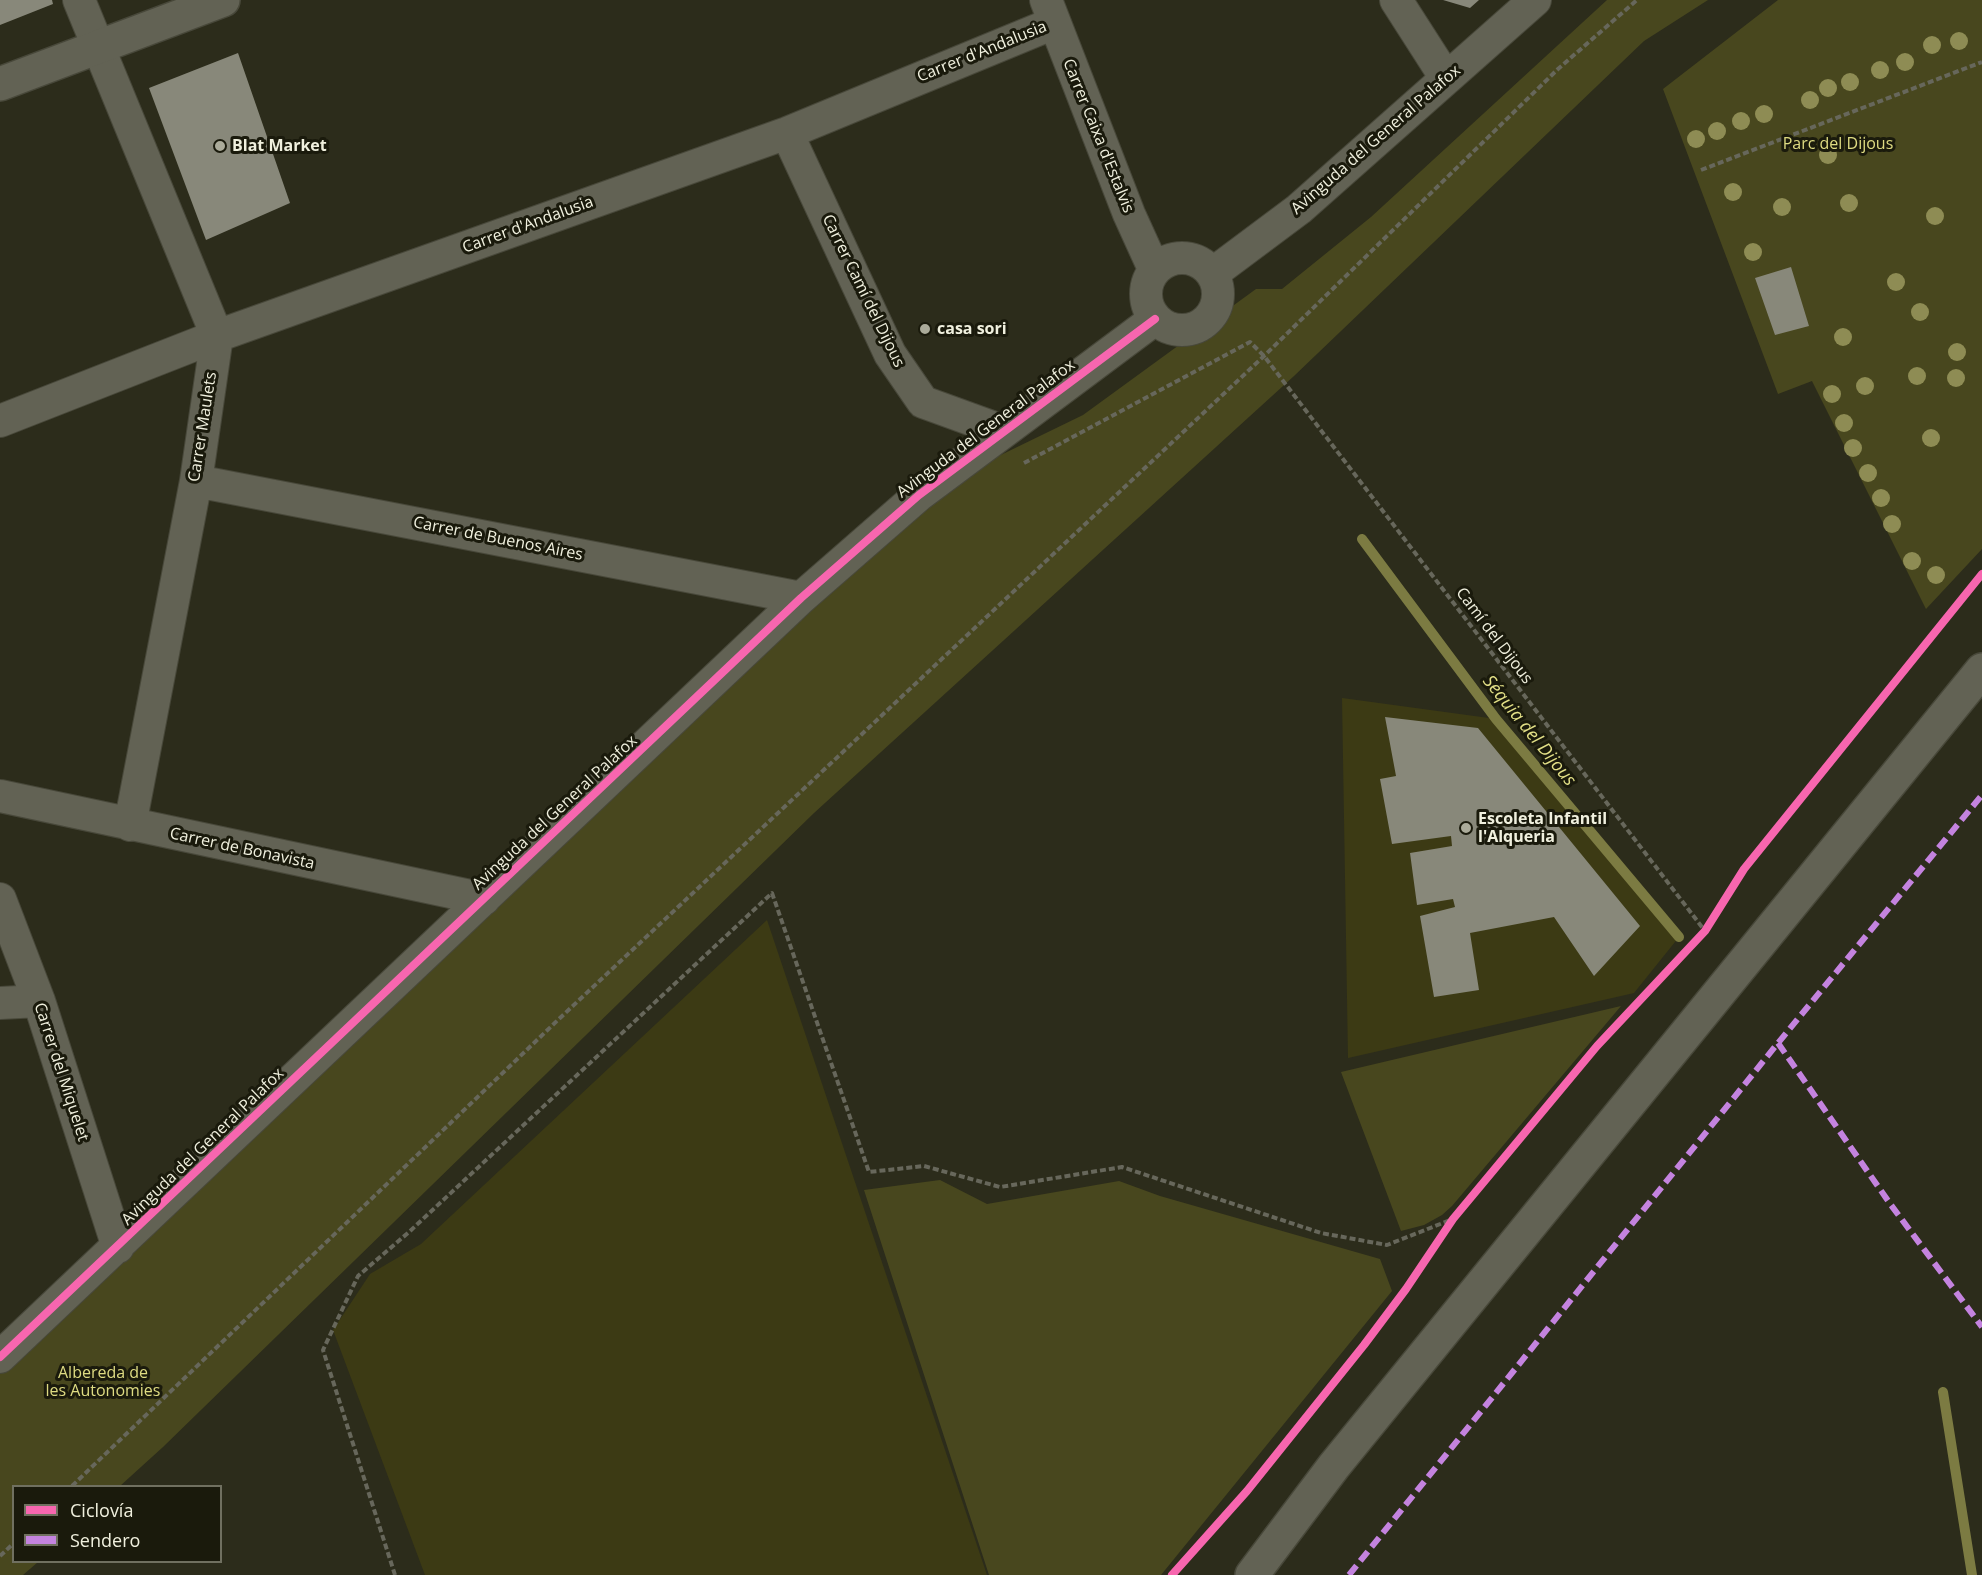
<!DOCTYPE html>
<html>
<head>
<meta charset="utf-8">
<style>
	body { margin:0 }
	#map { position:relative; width:1982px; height:1575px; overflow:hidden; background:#2c2c1b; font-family:"Open Sans",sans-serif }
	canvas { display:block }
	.legend { position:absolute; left:12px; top:1485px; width:210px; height:78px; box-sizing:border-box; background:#1a1a0c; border:2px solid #707060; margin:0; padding:8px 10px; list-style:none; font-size:18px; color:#f0f0de }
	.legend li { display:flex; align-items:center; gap:12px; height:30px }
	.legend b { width:30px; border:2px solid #707060 }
</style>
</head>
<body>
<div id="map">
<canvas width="1982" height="1575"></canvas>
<ul class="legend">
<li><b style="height:8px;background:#f766af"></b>Ciclovía</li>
<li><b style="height:8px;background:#c483df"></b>Sendero</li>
</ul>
</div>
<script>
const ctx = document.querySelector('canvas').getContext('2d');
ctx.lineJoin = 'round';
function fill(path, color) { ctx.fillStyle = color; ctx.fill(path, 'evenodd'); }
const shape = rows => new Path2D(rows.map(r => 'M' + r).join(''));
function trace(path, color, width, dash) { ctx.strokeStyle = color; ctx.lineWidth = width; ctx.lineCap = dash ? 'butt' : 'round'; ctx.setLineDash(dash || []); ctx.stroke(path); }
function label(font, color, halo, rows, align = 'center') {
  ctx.font = font + ' "Open Sans",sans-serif'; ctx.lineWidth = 6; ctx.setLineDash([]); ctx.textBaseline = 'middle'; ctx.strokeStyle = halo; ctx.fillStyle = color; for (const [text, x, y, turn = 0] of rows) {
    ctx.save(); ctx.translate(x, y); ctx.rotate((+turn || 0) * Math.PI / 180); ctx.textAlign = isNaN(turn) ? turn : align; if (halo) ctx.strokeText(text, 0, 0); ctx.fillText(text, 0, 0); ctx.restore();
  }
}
fill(shape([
	[1342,698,1496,719,1679,937,1634,993,1348,1058],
	[767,920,987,1575,425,1575,333,1330,370,1274,421,1244]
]), '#3c3a14');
fill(shape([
	[1607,0,1708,0,1644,41,1294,376,814,813,163,1447,120,1486,14,1486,14,1562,38,1562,23,1575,0,1575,0,1357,801,598,972,469,1083,415,1256,289,1282,289,1371,217],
	[1778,0,1982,0,1982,549,1926,609,1812,381,1778,394,1663,89],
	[1621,1006,1452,1206,1442,1215,1424,1225,1401,1231,1341,1072],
	[940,1180,987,1204,1119,1181,1160,1196,1380,1259,1392,1291,1161,1575,989,1575,864,1190]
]), '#48471e');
trace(shape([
	[1362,539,1496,719,1679,937],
	[1943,1392,1972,1575]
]), '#7c7b42', 10);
fill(shape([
	[0,0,52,0,53,4,0,25],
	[1443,0,1479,0,1470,8],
	[238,53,290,203,206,240,149,88],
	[1791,267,1809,326,1775,335,1755,278],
	[1385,717,1478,728,1640,926,1594,976,1554,917,1470,933,1479,990,1434,997,1420,916,1455,907,1453,899,1417,905,1410,853,1452,846,1451,836,1392,844,1380,779,1396,776]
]), '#88887a');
const street = shape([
	[79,0,217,336,196,481,130,825],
	[1046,0,1129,214,1154,269],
	[1396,0,1446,78],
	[787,133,890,354,923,402,1003,431],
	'1146 294a36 36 0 1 1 72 0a36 36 0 1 1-72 0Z',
	[1212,274,1299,209,1535,0],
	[0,421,217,336,787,133,1054,23],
	[196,481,801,598],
	[0,796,484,899],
	[0,899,39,1001,118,1247],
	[0,1003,39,1001],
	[0,1357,801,598,919,495,1155,319]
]);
const secondary = shape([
	[0,84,223,0],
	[1252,1575,1334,1466,1982,670]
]);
trace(street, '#48483a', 34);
trace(secondary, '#48483a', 36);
trace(shape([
	[1701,170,1982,62],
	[1024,463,1250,342,1264,356,1705,931],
	[72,1486,560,1018,1264,356,1558,69,1637,0],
	[0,1556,14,1543],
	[395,1575,323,1350,358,1276,409,1232,772,893,869,1172,924,1166,1000,1187,1122,1167,1321,1233,1387,1245,1453,1219]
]), '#67675b', 4, [6, 3]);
trace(street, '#626254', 32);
trace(secondary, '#626254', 33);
trace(shape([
	[1778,1043,1891,1205,1982,1327],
	[1349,1575,1778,1043,1982,795]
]), '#c483df', 6, [12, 6]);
trace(shape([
	[0,1357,801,598,919,495,1155,319],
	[1172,1575,1247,1491,1364,1345,1406,1289,1453,1219,1597,1046,1705,931,1744,869,1982,574]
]), '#f766af', 8);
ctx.fillStyle = '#8e8c54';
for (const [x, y] of [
	[1959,41],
	[1932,45],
	[1905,62],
	[1880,70],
	[1850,82],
	[1828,88],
	[1810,100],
	[1764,114],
	[1741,121],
	[1717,131],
	[1696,139],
	[1828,155],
	[1733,192],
	[1849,203],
	[1782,207],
	[1935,216],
	[1753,252],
	[1896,282],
	[1920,312],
	[1843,337],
	[1957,352],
	[1917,376],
	[1956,378],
	[1865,386],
	[1832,394],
	[1844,423],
	[1931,438],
	[1853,448],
	[1868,473],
	[1881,498],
	[1892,524],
	[1912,561],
	[1936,575]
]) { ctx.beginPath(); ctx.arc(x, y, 9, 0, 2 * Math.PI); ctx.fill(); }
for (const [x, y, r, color] of [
	[220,146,6,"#abab9a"],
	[925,329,6,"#abab9a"],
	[1466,828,6,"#abab9a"]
]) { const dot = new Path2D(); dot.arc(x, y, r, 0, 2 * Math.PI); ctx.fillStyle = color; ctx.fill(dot); trace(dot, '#1a1a0c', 2); }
label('16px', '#f0f0de', '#1a1a0c', [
	["Carrer d'Andalusia",982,52,-22],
	["Carrer Caixa d'Estalvis",1098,136,68],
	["Avinguda del General Palafox",1376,140,-41],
	["Carrer d'Andalusia",528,225,-20],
	["Carrer Camí del Dijous",863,291,64],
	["Carrer Maulets",203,427,-81],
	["Avinguda del General Palafox",986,429,-37],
	["Carrer de Buenos Aires",498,539,11],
	["Camí del Dijous",1494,636,53],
	["Avinguda del General Palafox",555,813,-43],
	["Carrer de Bonavista",242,849,12],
	["Carrer del Miquelet",61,1072,72],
	["Avinguda del General Palafox",203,1147,-44]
]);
label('16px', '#dedb82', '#1a1a0c', [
	["Parc del Dijous",1838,144],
	["Albereda de",103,1373],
	["les Autonomies",103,1391]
]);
label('bold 16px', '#f0f0de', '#1a1a0c', [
	["Blat Market",232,146],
	["casa sori",937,329],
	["Escoleta Infantil",1478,819],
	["l'Alqueria",1478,837]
], 'left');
label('italic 18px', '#e3e087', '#1a1a0c', [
	["Séquia del Dijous",1529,731,51]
]);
</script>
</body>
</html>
